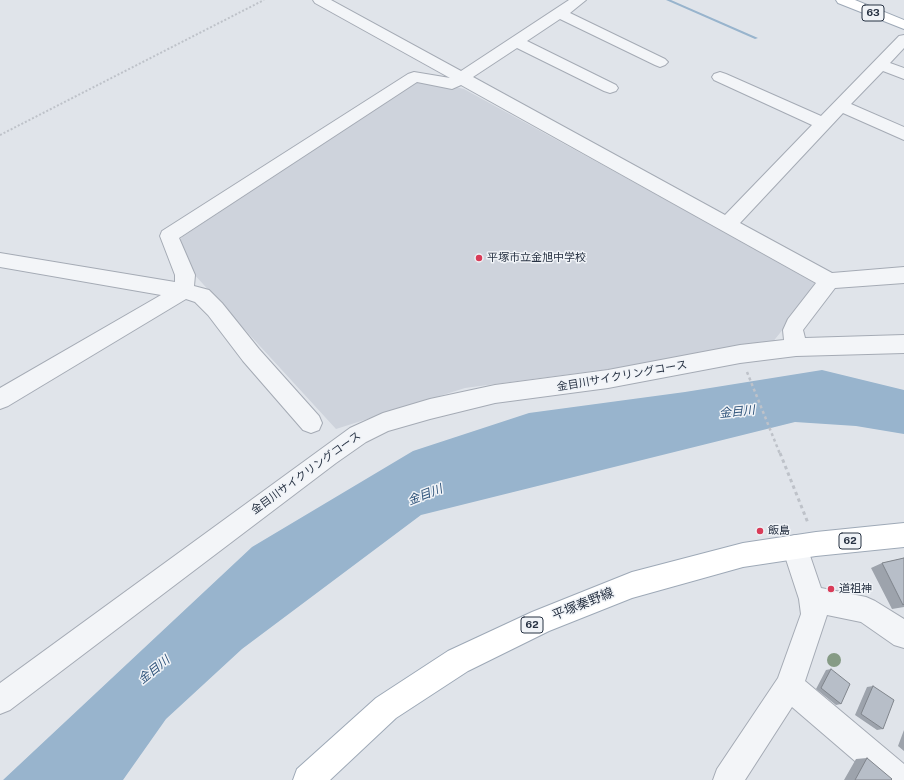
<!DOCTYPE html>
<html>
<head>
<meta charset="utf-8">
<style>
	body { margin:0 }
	canvas { display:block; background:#e0e4ea }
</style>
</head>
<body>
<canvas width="904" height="780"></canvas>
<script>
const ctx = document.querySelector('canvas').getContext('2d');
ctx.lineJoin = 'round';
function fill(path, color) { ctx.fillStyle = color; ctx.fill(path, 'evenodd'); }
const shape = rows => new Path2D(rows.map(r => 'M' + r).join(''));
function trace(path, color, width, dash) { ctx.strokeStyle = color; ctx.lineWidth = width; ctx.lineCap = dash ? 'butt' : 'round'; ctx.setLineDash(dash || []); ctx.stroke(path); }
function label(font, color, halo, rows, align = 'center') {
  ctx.font = font + ' "Public Sans","Noto Sans JP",sans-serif'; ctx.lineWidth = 3; ctx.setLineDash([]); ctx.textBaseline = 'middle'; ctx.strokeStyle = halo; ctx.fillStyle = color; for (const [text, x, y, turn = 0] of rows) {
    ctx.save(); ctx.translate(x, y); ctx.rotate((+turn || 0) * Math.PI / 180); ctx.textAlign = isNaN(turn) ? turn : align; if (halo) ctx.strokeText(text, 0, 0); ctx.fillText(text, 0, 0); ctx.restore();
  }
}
fill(shape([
	[424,80,464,89,819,284,768,348,465,388,336,429,192,272,178,244,182,237,413,82]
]), '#ced3dc');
fill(shape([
	[822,370,904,390,904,434,856,426,795,422,421,515,242,649,166,719,123,780,3,780,252,547,413,451,529,413,685,392]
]), '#98b4cd');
fill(shape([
	[666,0,671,0,758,38,755,39,666,0]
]), '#98b4cd');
const minor = shape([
	[313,0,331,0,461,71,569,0,586,0,570,13,665,59,668,62,665,65,660,67,655,65,560,19,527,41,616,85,618,88,616,91,610,93,604,91,517,48,473,77,725,215,812,125,714,80,712,77,714,74,720,72,726,74,821,116,899,36,904,35,904,48,890,63,904,68,904,79,883,71,851,104,904,127,904,140,843,113,740,223,832,273,904,267,904,283,835,288,803,330,805,338,904,335,904,353,796,356,740,363,608,388,495,403,430,419,388,431,366,442,336,463,10,710,0,714,0,683,350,428,383,413,430,399,495,385,608,370,740,345,784,340,783,330,788,319,816,283,461,85,452,89,417,82,179,238,195,275,194,286,209,290,222,303,259,349,319,416,322,423,319,430,311,433,303,430,243,361,208,315,195,302,186,299,8,406,0,409,0,388,161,295,0,267,0,253,175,282,175,275,160,236,162,231,408,74,414,72,450,78,315,3,313,0],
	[795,535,804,538,821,588,866,597,875,601,904,619,904,648,894,645,861,622,827,615,805,681,904,764,904,780,877,780,792,707,745,780,713,780,717,769,778,678,801,614,799,599,782,547,786,538,795,535]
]);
const major = shape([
	[836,0,855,0,904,20,904,29,838,3,836,0],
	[904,523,904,547,816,556,743,567,632,598,549,631,468,671,396,718,330,780,293,780,297,769,376,698,448,651,532,612,632,572,743,543,816,532,904,523]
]);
trace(minor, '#a5abb5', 2);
trace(major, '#9ea9b7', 2);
trace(shape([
	[0,135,264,0]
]), '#bec2c9', 2, [2, 2]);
trace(shape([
	[747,372,780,454]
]), '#bec2c9', 2.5, [3, 3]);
trace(shape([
	[780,453,808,523]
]), '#bec2c9', 3, [3.5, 3.5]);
fill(minor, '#f3f5f8');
fill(major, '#fff');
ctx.fillStyle = '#869b85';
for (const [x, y] of [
	[834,660]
]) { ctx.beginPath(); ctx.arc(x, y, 7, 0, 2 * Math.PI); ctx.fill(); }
fill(shape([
	[904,558,904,607,892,609,871,568,882,563],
	[831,669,841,704,836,705,816,689,826,670],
	[873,686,883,729,877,730,855,715,867,687],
	[904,730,904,751,898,746],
	[867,758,891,780,844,780,856,759]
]), '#9da3ac');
const building = shape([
	[904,558,904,604,903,605,882,563,904,558],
	[831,669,850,684,841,704,821,688,831,669],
	[873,686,894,700,883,729,861,714,873,686],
	[867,758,892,779,891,780,855,780,867,758]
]);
fill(building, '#b7bec8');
trace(building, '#80858c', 1);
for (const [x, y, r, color] of [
	[479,258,4,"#d93b58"],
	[760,531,4,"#d93b58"],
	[831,589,4,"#d93b58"]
]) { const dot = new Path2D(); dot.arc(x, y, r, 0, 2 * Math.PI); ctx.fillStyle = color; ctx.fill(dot); trace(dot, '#f0f3f7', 1.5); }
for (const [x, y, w] of [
	[873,13,22],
	[850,541,22],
	[532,625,22]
]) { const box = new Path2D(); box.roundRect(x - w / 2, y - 8, w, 16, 3); ctx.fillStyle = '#f0f3f7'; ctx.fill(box); trace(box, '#273243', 1); }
label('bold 10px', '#273243', null, [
	["63",873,13],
	["62",850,541],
	["62",532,625]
]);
label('11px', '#273243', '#f0f3f7', [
	["平塚市立金旭中学校",487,258],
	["飯島",768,531],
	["道祖神",839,589]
], 'left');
label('11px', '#273243', '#f0f3f7', [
	["金目川サイクリングコース",622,376,-10],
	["金目川サイクリングコース",306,473,-36]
]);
label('italic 12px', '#2e537a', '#f0f3f7', [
	["金目川",737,412,-6],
	["金目川",425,495,-21],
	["金目川",154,670,-39]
]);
label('13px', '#273243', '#f0f3f7', [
	["平塚秦野線",583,604,-22]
]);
</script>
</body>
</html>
